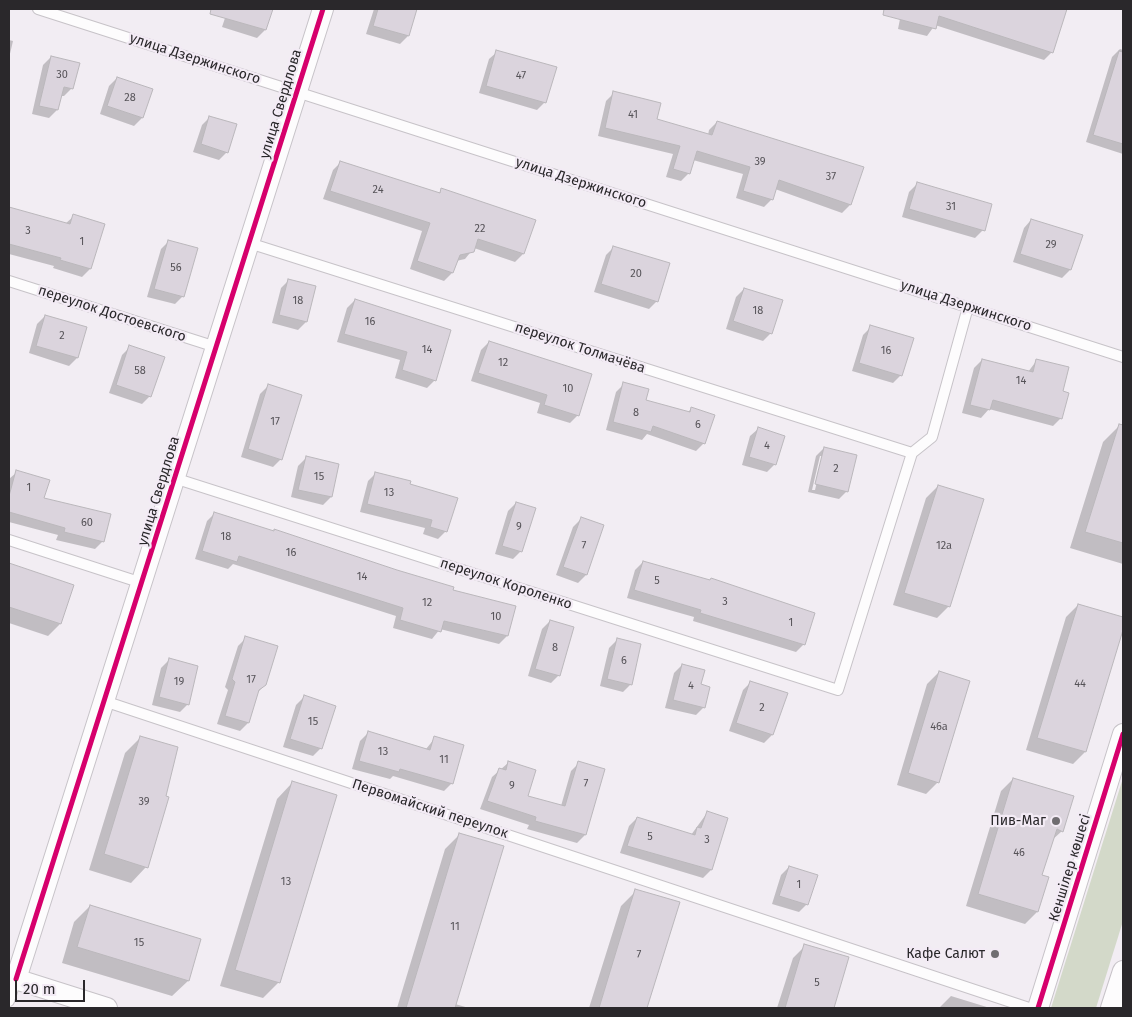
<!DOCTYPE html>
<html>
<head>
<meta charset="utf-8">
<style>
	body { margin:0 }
	#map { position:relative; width:1132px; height:1017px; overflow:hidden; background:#f2edf3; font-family:"Fira Sans",sans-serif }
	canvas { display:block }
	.frame { position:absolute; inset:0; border:10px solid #2a282b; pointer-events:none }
	.scale { position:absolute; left:15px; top:980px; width:70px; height:22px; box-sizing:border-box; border:2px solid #2a282b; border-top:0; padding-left:6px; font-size:15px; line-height:18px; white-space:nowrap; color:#2a282b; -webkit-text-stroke:4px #f3ebf5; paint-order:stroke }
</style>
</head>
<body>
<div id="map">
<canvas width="1132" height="1017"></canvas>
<div class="frame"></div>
<div class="scale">20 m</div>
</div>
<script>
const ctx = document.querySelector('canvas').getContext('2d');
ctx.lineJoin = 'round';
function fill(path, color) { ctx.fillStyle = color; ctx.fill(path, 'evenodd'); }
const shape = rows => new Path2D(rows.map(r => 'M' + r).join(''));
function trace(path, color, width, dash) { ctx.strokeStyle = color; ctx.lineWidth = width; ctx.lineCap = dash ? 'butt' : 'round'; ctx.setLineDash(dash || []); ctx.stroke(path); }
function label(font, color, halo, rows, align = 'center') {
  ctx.font = font + ' "Fira Sans",sans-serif'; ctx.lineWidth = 4.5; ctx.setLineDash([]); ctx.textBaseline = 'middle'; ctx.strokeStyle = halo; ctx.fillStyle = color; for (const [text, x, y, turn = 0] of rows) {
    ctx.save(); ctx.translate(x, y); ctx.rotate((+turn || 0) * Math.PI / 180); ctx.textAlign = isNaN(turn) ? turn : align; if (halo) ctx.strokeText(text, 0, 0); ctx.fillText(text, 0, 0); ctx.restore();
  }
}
fill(shape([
	[1123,778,1123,921,1096,1008,1051,1008]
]), '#d3d9c9');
fill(shape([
	[228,9,271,9,265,30,257,38,222,27],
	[374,9,416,9,408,36,400,44,366,34],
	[883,9,1060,9,1065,10,1052,52,1044,60,935,25,927,36,898,29,901,14],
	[9,40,13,41,9,58],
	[1120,49,1123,50,1123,154,1086,142,1112,57],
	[497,52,545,102,537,110,479,93,489,59],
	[51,57,72,88,64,96,60,96,57,110,49,118,32,114,43,65],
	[117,78,152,90,142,118,134,126,100,114,109,86],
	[614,93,655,120,708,135,709,130,717,122,850,205,842,213,775,189,772,199,764,207,736,198,743,174,693,160,689,173,681,181,666,177,673,154,598,136,606,101],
	[210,117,227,152,219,160,193,152,202,125],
	[341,162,438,194,442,190,523,254,515,262,474,248,465,259,456,261,452,273,444,281,410,269,422,231,323,199,333,170],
	[917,184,983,230,975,238,902,217,909,192],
	[9,209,65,224,74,216,103,224,90,269,82,277,53,268,54,266,9,254],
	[1031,220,1070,270,1062,278,1013,262,1024,228],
	[169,241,183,296,175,304,147,297,161,249],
	[614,247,657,301,649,309,594,292,606,255],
	[289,280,306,322,298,330,272,323,281,288],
	[744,289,771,333,763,341,726,329,736,297],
	[355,300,435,380,427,388,395,378,400,360,337,342,347,308],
	[45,316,77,358,69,366,29,353,37,324],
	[871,327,901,375,893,383,852,371,863,335],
	[489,342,578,415,570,423,537,413,540,403,471,381,481,350],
	[130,347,150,396,142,404,109,393,122,355],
	[982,360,1028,372,1037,360,1062,391,1061,418,1053,426,989,409,981,418,962,413,974,368],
	[624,384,645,401,687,413,692,408,704,443,696,451,647,434,642,440,606,430,616,392],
	[268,386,281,459,273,467,241,457,260,394],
	[1119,426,1123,427,1123,564,1070,548,1103,442],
	[758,429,775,464,767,472,742,465,750,436],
	[824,448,847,491,839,499,808,492,816,456],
	[820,456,823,456,815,490,812,490],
	[306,458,331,497,323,505,291,497,298,466],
	[17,472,43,499,103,541,95,549,56,540,58,535,9,522,9,479],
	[376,473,446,531,438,539,423,534,425,528,360,512,368,481],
	[938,486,949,606,937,618,893,605,926,498],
	[516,503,521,551,513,559,495,554,508,511],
	[215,513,273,532,275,530,451,591,507,636,499,644,440,629,432,639,393,628,396,616,233,564,228,569,195,559,207,521],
	[581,519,603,526,586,575,578,583,556,575,573,527],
	[643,562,804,644,796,652,693,621,694,617,627,598,635,570],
	[12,566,72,586,60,624,48,636,9,623,9,569],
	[1078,605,1123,619,1123,626,1085,752,1073,764,1026,750,1066,617],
	[550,621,559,675,551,683,528,676,542,629],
	[246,638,265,685,257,693,248,723,240,731,217,724,228,690,225,687,238,646],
	[617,640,631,684,623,692,600,686,609,648],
	[169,660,188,704,180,712,152,705,161,668],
	[682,665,699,685,704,707,696,715,665,708,674,673],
	[939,672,938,782,926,794,897,785,927,684],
	[751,682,772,735,764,743,729,731,743,690],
	[304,697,321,748,313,756,283,747,296,705],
	[368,733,426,749,435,738,452,783,444,791,393,776,390,779,352,769,360,741],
	[141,737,146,867,131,883,89,870,125,753],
	[508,763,526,797,561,806,571,771,579,763,603,770,585,835,577,843,527,829,529,825,480,809,492,777],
	[1013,779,1062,831,1051,841,1040,876,1037,912,1025,924,966,906,1001,791],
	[292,783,279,982,263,998,220,986,277,799],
	[707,813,711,870,703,878,620,853,629,826,637,818,691,835],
	[460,834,455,1004,469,1008,397,1008,445,849],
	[789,867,807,904,799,912,772,904,781,875],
	[636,891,678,903,646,1008,589,1008,621,906],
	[90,906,200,940,188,981,172,996,62,963,74,922],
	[805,946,847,958,832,1008,777,1008,793,958],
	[951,996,990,1008,939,1008]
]), '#0003');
const building = shape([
	[211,9,273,9,266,30,210,14,211,9],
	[378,9,417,9,409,36,373,26,378,9],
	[884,9,1067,9,1053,53,939,16,936,29,883,15,884,9],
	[496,50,557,67,546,103,486,86,496,50],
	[1119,51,1123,52,1123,144,1093,135,1119,51],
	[51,56,80,63,73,89,64,87,58,110,39,106,51,56],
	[117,77,153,89,143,118,107,106,117,77],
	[613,91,661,103,657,119,712,135,717,121,864,167,851,205,779,180,773,200,743,191,750,167,697,151,690,174,673,169,680,146,605,128,613,91],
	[209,116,237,124,228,153,201,144,209,116],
	[340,161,440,193,441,188,536,220,524,254,478,239,474,252,460,255,453,273,417,261,430,223,330,191,340,161],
	[917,182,992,204,985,231,909,209,917,182],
	[9,207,70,224,73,214,105,224,91,269,60,260,61,258,9,244,9,207],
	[1031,219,1083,235,1071,270,1020,254,1031,219],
	[168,240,198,248,184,297,154,289,168,240],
	[613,246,670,263,658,302,601,284,613,246],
	[288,279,316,286,307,322,279,315,288,279],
	[744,288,783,300,772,334,733,321,744,288],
	[355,299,451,330,436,381,402,370,407,352,344,334,355,299],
	[45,315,87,327,78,358,36,346,45,315],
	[870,325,914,338,902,376,859,363,870,325],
	[489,341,592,374,579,416,544,405,547,395,478,373,489,341],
	[129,345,165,357,151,397,116,385,129,345],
	[982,359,1033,372,1036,359,1069,367,1063,391,1069,393,1062,419,993,400,990,410,970,405,982,359],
	[623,382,649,389,646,400,690,412,691,407,715,415,705,444,653,426,651,432,613,422,623,382],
	[268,384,302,395,282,460,248,449,268,384],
	[1119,424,1123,425,1123,543,1085,532,1119,424],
	[758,427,785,436,776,465,749,457,758,427],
	[824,447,857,455,848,492,815,484,824,447],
	[306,456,339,464,332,497,298,490,306,456],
	[16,470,50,480,44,498,111,514,104,542,64,532,65,528,9,512,9,496,16,470],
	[375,472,411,481,410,484,458,498,447,532,430,527,432,520,367,504,375,472],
	[938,485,984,499,950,607,904,593,938,485],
	[516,502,536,508,522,552,502,546,516,502],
	[214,512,274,531,274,529,397,570,454,587,453,590,516,606,508,636,444,621,441,632,400,620,403,608,239,556,237,562,202,551,214,512],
	[581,517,604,525,587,575,563,567,581,517],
	[643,561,710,580,711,578,815,613,805,645,700,613,701,610,634,590,643,561],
	[9,563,74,585,61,624,9,607,9,563],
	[1078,604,1123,617,1123,630,1086,752,1037,738,1078,604],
	[550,620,574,627,560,676,535,669,550,620],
	[245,636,278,646,266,685,259,690,249,723,225,716,235,682,232,679,245,636],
	[617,638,641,644,632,685,607,679,617,638],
	[169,658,198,666,189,705,159,697,169,658],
	[682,664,705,670,701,684,710,687,705,708,673,700,682,664],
	[939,671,970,681,939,783,908,773,939,671],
	[750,681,788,693,773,735,736,723,750,681],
	[304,695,336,706,322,749,290,739,304,695],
	[368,731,430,750,434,736,464,745,453,784,400,769,399,772,359,761,368,731],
	[140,736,178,747,166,796,169,797,148,868,104,854,140,736],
	[508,761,536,770,528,796,565,806,578,761,605,769,586,835,535,821,536,817,487,801,499,768,506,770,508,761],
	[1013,778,1074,796,1063,832,1057,829,1042,875,1049,877,1038,912,978,894,1013,778],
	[292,781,337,795,280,983,235,970,292,781],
	[707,811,728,818,712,870,627,846,637,817,695,835,697,827,701,828,707,811],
	[459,833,504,846,455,1008,406,1008,459,833],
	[789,866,818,875,808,905,779,896,789,866],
	[635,889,680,902,647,1008,599,1008,635,889],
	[90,905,201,939,189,981,77,947,90,905],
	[804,944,849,957,834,1008,785,1008,804,944]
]);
fill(building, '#dbd4dd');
trace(building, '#bab7bb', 1);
const service = shape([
	[38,9,1123,357],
	[249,243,912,453],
	[9,281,216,347],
	[174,478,838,690,912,453,932,437,968,307],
	[9,540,142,583],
	[104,701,1029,1008],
	[9,1001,16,979]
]);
const minor = shape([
	[9,977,107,1008],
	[16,979,323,9],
	[1038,1008,1123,734],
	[1111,1008,1123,971]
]);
trace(service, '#c7c3c8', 12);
trace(minor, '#c7c3c8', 22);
trace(service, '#fdfcfd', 10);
trace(minor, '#fdfcfd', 20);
trace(shape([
	[16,979,323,9],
	[1038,1008,1123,734]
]), '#d6006c', 5);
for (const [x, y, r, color] of [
	[1056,821,5,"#706d71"],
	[995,954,5,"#706d71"]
]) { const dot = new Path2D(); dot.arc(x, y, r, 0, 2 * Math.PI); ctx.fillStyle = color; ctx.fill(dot); trace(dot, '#f3ebf5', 2); }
label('11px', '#565358', null, [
	["30",62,75],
	["47",521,76],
	["28",130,98],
	["41",633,115],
	["39",760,162],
	["37",831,177],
	["24",378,190],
	["31",951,207],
	["22",480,229],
	["3",28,231],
	["1",82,242],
	["29",1051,245],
	["56",176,268],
	["20",636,274],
	["18",298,301],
	["18",758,311],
	["16",370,322],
	["2",62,336],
	["14",427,350],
	["16",886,351],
	["12",503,363],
	["58",140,371],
	["14",1021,381],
	["10",568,389],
	["8",636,413],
	["17",275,422],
	["6",698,425],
	["4",767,446],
	["2",836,469],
	["15",319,477],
	["1",29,488],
	["13",389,493],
	["60",87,523],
	["9",519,527],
	["18",226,537],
	["7",584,546],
	["12а",944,546],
	["16",291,553],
	["14",362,577],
	["5",657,581],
	["3",725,602],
	["12",427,603],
	["10",496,617],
	["1",791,623],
	["8",555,648],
	["6",624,661],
	["17",251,680],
	["19",179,682],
	["44",1080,684],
	["4",691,686],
	["2",762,708],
	["15",313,722],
	["46а",939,727],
	["13",383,752],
	["11",444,760],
	["7",586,784],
	["9",512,786],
	["39",144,802],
	["5",650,837],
	["3",707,840],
	["46",1019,853],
	["13",286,882],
	["1",799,885],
	["11",455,927],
	["15",139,943],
	["7",639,955],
	["5",817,983]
]);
label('14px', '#2a282b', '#f3ebf5', [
	["улица Дзержинского",195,59,18],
	["улица Свердлова",281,104,-73],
	["улица Дзержинского",581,183,18],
	["улица Дзержинского",966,306,18],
	["переулок Достоевского",112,314,18],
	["переулок Толмачёва",580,348,18],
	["улица Свердлова",159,491,-73],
	["переулок Короленко",506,584,18],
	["Первомайский переулок",430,809,18],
	["Кеншілер көшесі",1070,868,-73]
]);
label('14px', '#2a282b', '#f3ebf5', [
	["Пив-Маг",1046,821],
	["Кафе Салют",985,954]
], 'right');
</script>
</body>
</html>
